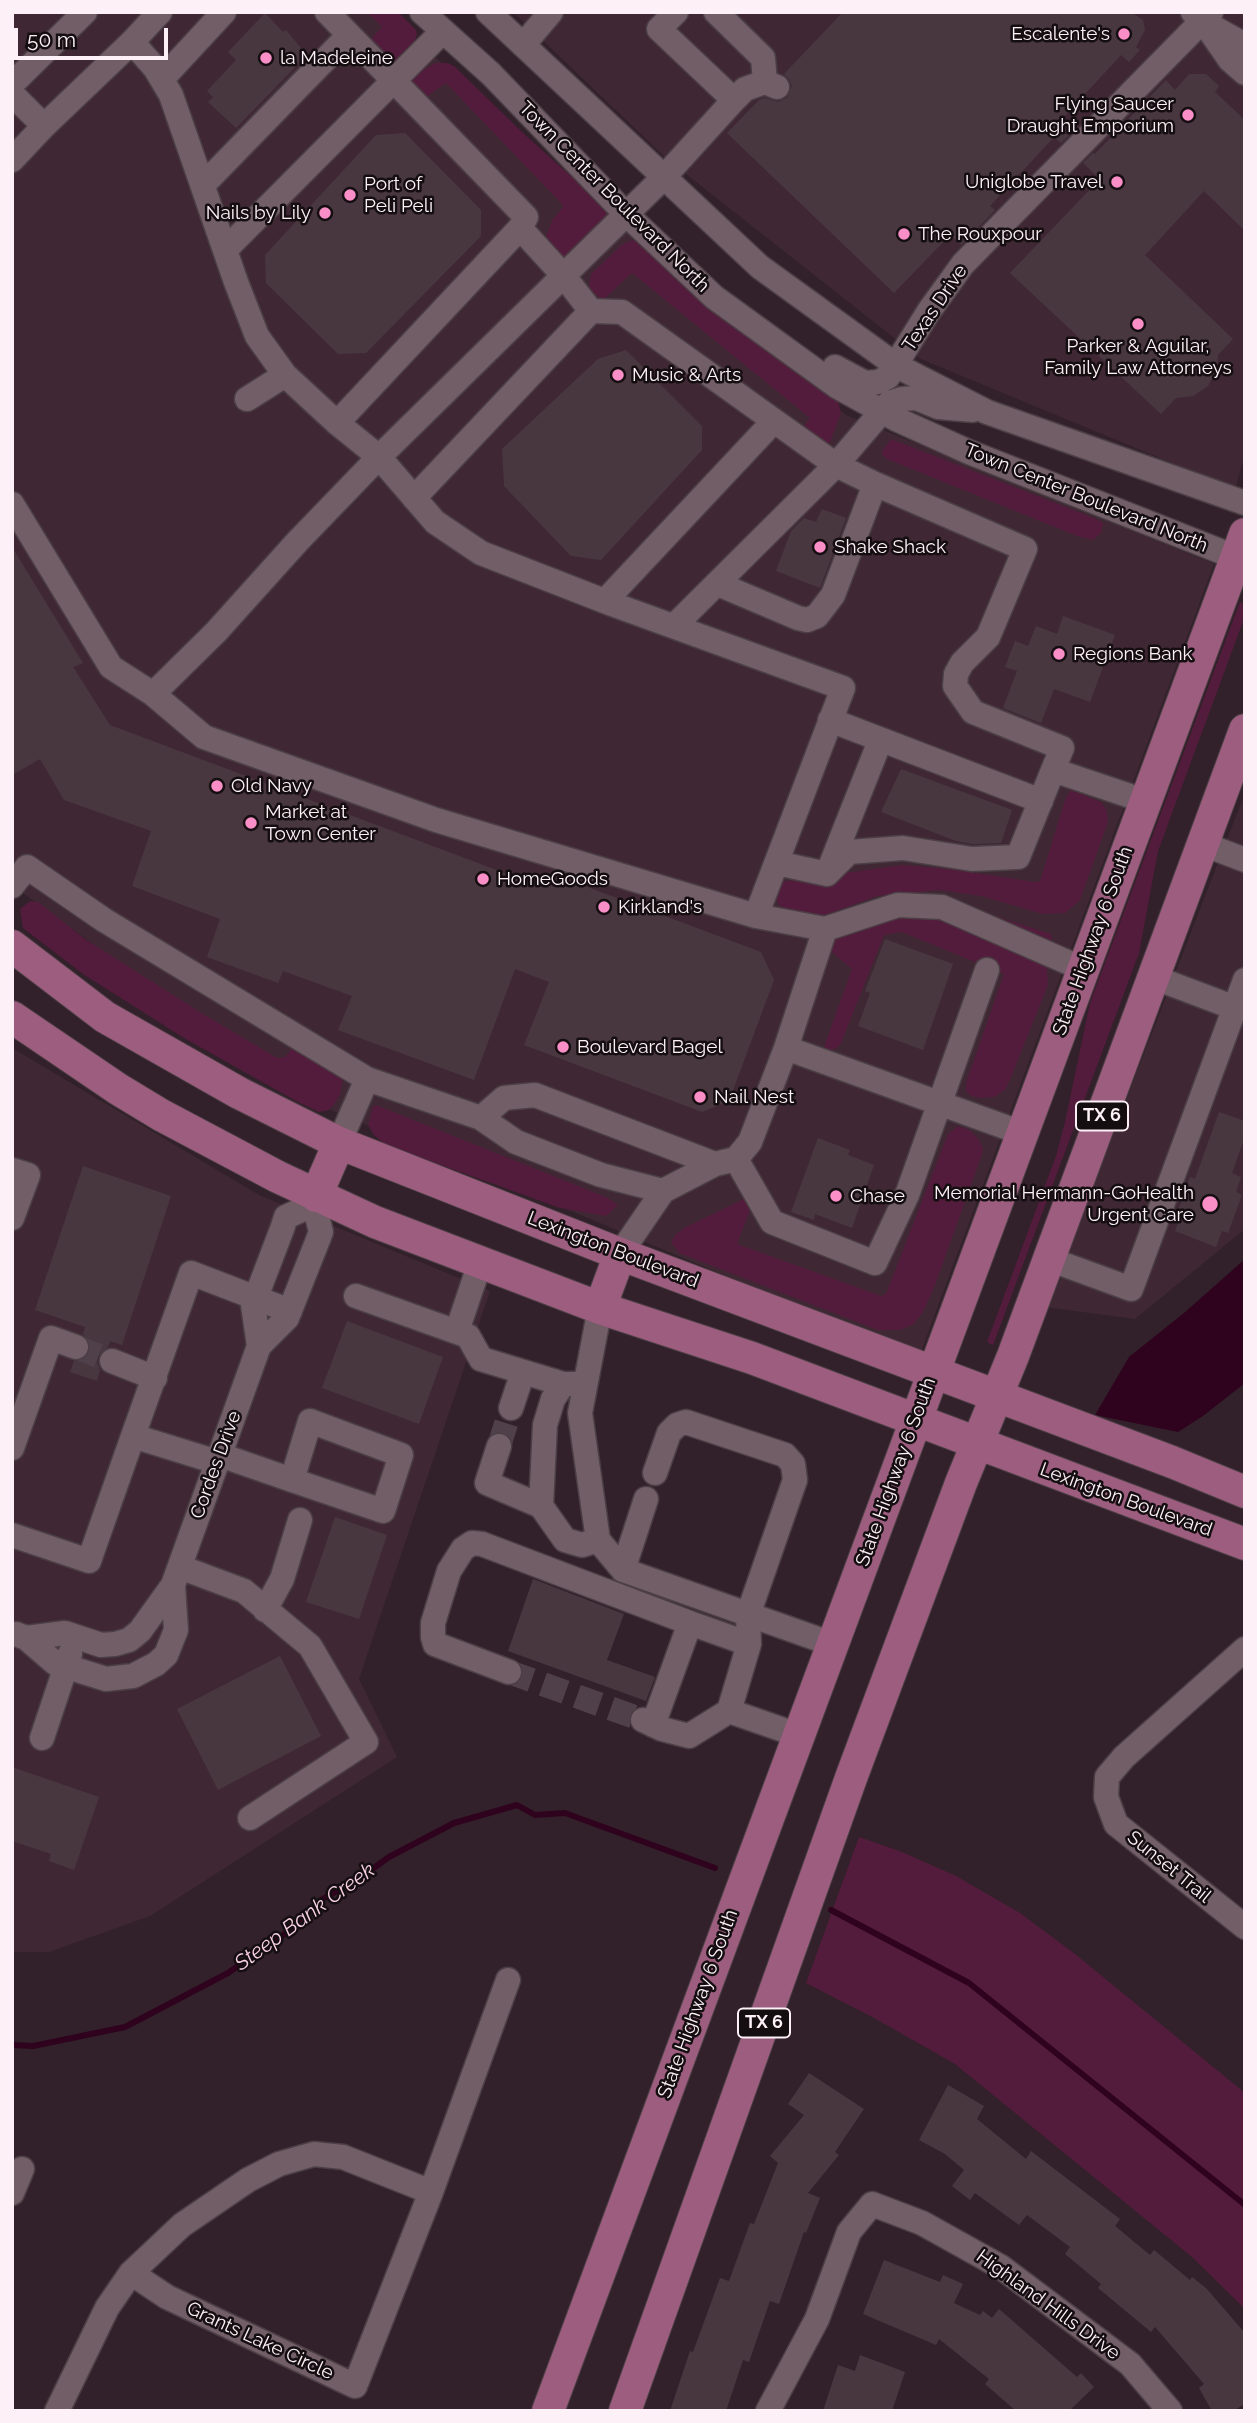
<!DOCTYPE html>
<html>
<head>
<meta charset="utf-8">
<style>
	body { margin:0 }
	#map { position:relative; width:1257px; height:2423px; overflow:hidden; background:#32212a; font-family:Raleway,sans-serif }
	canvas { display:block }
	.frame { position:absolute; inset:0; border:14px solid #fdf1f7; pointer-events:none }
	.scale { position:absolute; left:14px; top:28px; width:154px; height:32px; box-sizing:border-box; border:4px solid #fdf1f7; border-top:0; padding-left:9px; font-size:21px; line-height:24px; white-space:nowrap; color:#fdf1f7; -webkit-text-stroke:5px #150e11; paint-order:stroke }
</style>
</head>
<body>
<div id="map">
<canvas width="1257" height="2423"></canvas>
<div class="frame"></div>
<div class="scale">50 m</div>
</div>
<script>
const ctx = document.querySelector('canvas').getContext('2d');
ctx.lineJoin = 'round';
function fill(path, color) { ctx.fillStyle = color; ctx.fill(path, 'evenodd'); }
const shape = rows => new Path2D(rows.map(r => 'M' + r).join(''));
function trace(path, color, width, dash) { ctx.strokeStyle = color; ctx.lineWidth = width; ctx.lineCap = dash ? 'butt' : 'round'; ctx.setLineDash(dash || []); ctx.stroke(path); }
function label(font, color, halo, rows, align = 'center') {
  ctx.font = font + ' Raleway,sans-serif'; ctx.lineWidth = 5; ctx.setLineDash([]); ctx.textBaseline = 'middle'; ctx.strokeStyle = halo; ctx.fillStyle = color; for (const [text, x, y, turn = 0] of rows) {
    ctx.save(); ctx.translate(x, y); ctx.rotate((+turn || 0) * Math.PI / 180); ctx.textAlign = isNaN(turn) ? turn : align; if (halo) ctx.strokeText(text, 0, 0); ctx.fillText(text, 0, 0); ctx.restore();
  }
}
fill(shape([
	[12,12,388,12,485,104,846,415,1214,564,919,1357,307,1100,12,885],
	[513,12,1245,12,1245,454,1235,489,921,359,667,159],
	[1245,793,1245,1229,1135,1319,1046,1307],
	[12,1048,259,1195,490,1291,359,1679,397,1757,150,1916,49,1952,12,1952]
]), '#3f2834');
fill(shape([
	[367,12,398,12,416,30,417,35,414,42,396,63,388,64,368,46,372,38,382,27],
	[436,63,447,63,454,66,523,133,613,214,565,266,544,241,553,219,563,207,562,204,446,83,426,97,409,81,417,73],
	[643,239,838,401,841,413,825,456,796,437,810,418,632,273,605,298,600,298,592,291,589,287,591,274,623,244,630,241],
	[891,439,1094,518,1103,523,1101,533,1093,540,1077,536,887,459,882,455,882,451],
	[1240,602,1245,605,1245,616,1158,851,1139,953,993,1345,987,1342,1056,1156,1065,1122,1090,1003],
	[1071,790,1101,802,1107,811,1108,822,1080,900,1065,913,1043,914,981,896,939,890,877,896,809,921,789,918,774,897,781,882,902,865,949,869,1035,882,1040,881,1066,797],
	[30,901,38,902,85,939,203,1014,277,1058,285,1057,293,1047,343,1077,340,1094,335,1103,329,1110,319,1112,298,1102,184,1038,83,974,23,928,20,909],
	[903,907,986,913,1051,934,1052,939,1046,955,1048,985,1009,1082,1005,1090,994,1097,981,1098,971,1096,966,1091,966,1083,1004,974,902,932,884,935,841,1043,837,1048,830,1050,824,1047,852,969,831,951,829,947,833,933],
	[376,1105,608,1198,618,1205,606,1216,560,1208,386,1145,374,1135,368,1125,373,1107],
	[958,1126,969,1130,978,1138,983,1149,981,1157,935,1285,924,1310,914,1324,900,1330,878,1330,679,1253,671,1242,676,1234,686,1227,748,1197,751,1208,737,1244,881,1296,886,1294,948,1134],
	[859,1837,902,1852,956,1876,1020,1913,1075,1954,1245,2093,1245,2309,1192,2257,955,2064,876,2019,806,1983]
]), '#541c3c');
fill(shape([
	[1245,1259,1245,1383,1203,1416,1178,1432,1095,1415,1129,1357,1184,1313]
]), '#2f031e');
trace(shape([
	[831,1910,969,1983,1245,2205],
	[12,2045,33,2046,125,2027,228,1973,286,1933,321,1900,360,1878,389,1857,454,1823,517,1805,535,1815,565,1813,715,1868]
]), '#2f031e', 6);
fill(shape([
	[843,12,1131,12,1143,20,1145,30,1136,47,1140,50,1129,62,1121,55,1061,120,1072,132,1061,143,1054,137,990,206,995,210,961,245,950,235,894,293,727,133,759,100,765,98,778,102,787,98,792,86,789,79,784,74],
	[265,13,283,32,286,30,307,55,236,128,208,102,213,97,207,91,236,60,228,52],
	[1189,74,1206,74,1219,86,1215,92,1245,120,1245,231,1204,191,1145,255,1233,339,1218,355,1217,370,1208,386,1193,396,1176,398,1161,414,1010,273,1100,179,1083,163,1093,153,1095,154,1166,80,1175,90],
	[405,133,481,210,481,236,366,353,338,354,266,283,265,255,376,135],
	[626,350,702,426,702,450,601,560,571,556,504,486,502,449,598,359],
	[822,509,846,518,820,588,776,571,791,531,804,518,816,522],
	[12,547,83,663,73,667,110,725,542,887,558,876,761,952,774,980,729,1101,702,1112,524,1045,549,982,515,969,474,1080,338,1030,352,996,283,971,278,983,207,957,220,919,132,886,151,831,64,800,40,759,12,775],
	[1063,616,1115,635,1090,702,1054,689,1041,723,1003,708,1017,671,1005,667,1015,641,1028,646,1036,626,1057,634],
	[901,769,1012,810,1001,843,973,844,956,841,881,812],
	[885,939,953,964,923,1050,858,1026,870,993,865,991],
	[1219,1112,1245,1121,1245,1137,1232,1173,1241,1177,1236,1192,1242,1195,1228,1233,1222,1231,1216,1247,1175,1231,1181,1215,1177,1213,1190,1177,1195,1179],
	[818,1138,850,1150,848,1155,874,1165,852,1228,815,1214,814,1220,791,1212],
	[83,1166,171,1196,122,1345,110,1341,108,1347,99,1355,97,1362,100,1370,97,1381,70,1372,74,1361,85,1359,90,1351,90,1344,83,1334,85,1327,35,1310],
	[347,1321,443,1357,419,1424,322,1388],
	[335,1517,387,1535,359,1619,306,1602],
	[533,1579,624,1614,607,1660,655,1677,646,1701,508,1651],
	[280,1656,321,1736,218,1790,177,1709],
	[12,1767,99,1797,74,1870,49,1861,51,1854,12,1841],
	[809,2073,864,2109,835,2152,839,2155,808,2193,820,2198,806,2233,804,2232,779,2304,770,2301,749,2362,743,2360,726,2411,670,2411,690,2351,693,2352,720,2278,729,2281,750,2223,754,2224,778,2163,770,2156,804,2115,788,2104],
	[948,2085,984,2106,977,2119,1026,2159,1031,2151,1120,2219,1115,2226,1150,2255,1154,2250,1190,2280,1192,2277,1206,2288,1245,2333,1245,2404,1233,2411,1212,2411,1199,2388,1204,2384,1155,2327,1151,2332,1098,2288,1101,2284,1065,2254,1070,2247,1027,2215,1019,2225,975,2193,970,2200,952,2186,964,2170,945,2154,919,2140],
	[884,2260,940,2282,943,2275,963,2284,954,2303,980,2315,983,2311,992,2318,999,2309,1077,2377,1081,2373,1094,2387,1069,2411,1016,2411,985,2384,989,2379,939,2339,936,2345,863,2314],
	[860,2355,905,2372,892,2411,823,2411,838,2365,855,2371]
]), '#493740');
trace(shape([
	[76,1347,112,1361],
	[499,1446,511,1408],
	[509,1672,643,1720]
]), '#504049', 24, [24, 12]);
const minor = shape([
	[327,12,526,217,520,228,337,423],
	[422,12,491,74,626,214,714,297,838,387,896,419,969,452,1245,561],
	[488,12,760,267,897,366,987,412,1245,503],
	[676,12,659,29,734,100],
	[716,12,763,58,765,82],
	[1193,12,1203,21,1230,60,1245,73],
	[1209,25,1245,45],
	[132,42,160,12],
	[523,45,551,12],
	[162,79,224,12],
	[12,84,85,12],
	[12,94,44,126,132,42,155,68,171,95,236,282,257,336,285,375,337,423,379,457,435,522,481,553,612,604,843,688,756,916],
	[12,160,44,126],
	[203,185,349,35],
	[520,228,563,275,591,311],
	[225,250,443,31],
	[835,367,865,383,878,382,888,377,929,311,963,264,1211,12],
	[247,399,285,375],
	[414,498,591,311,622,312,836,465,889,403,902,399,916,398,938,407,973,410],
	[12,504,111,667,153,694,204,737,436,820,756,916,825,929,898,905,942,907,1083,969],
	[718,584,798,618,807,620,817,616,833,595,875,484],
	[605,601,773,422],
	[674,626,836,465,875,484,1025,549,988,637,962,663,956,674,955,686,973,712,1062,748,1053,770],
	[153,694,216,632,297,542,379,457,664,177,734,100,745,89,765,82,777,87],
	[830,720,1041,801],
	[1203,844,1245,860],
	[777,863,827,874],
	[830,867,880,741],
	[827,874,849,852,903,848,972,859,1018,857,1053,770,1145,801],
	[12,886,27,867,104,920,367,1079],
	[1153,977,1235,1008],
	[786,1048,1022,1133],
	[481,1118,504,1098,535,1095,715,1164],
	[339,1143,367,1079,481,1118,516,1142,601,1175,663,1191],
	[736,1159,772,1222,875,1263,907,1195,987,970],
	[12,1170,28,1175,12,1218],
	[620,1254,663,1191,715,1164,736,1159,750,1142,786,1048,825,929],
	[1049,1259,1131,1289,1245,980],
	[356,1296,468,1336,481,1359,563,1384],
	[600,1308,580,1413,598,1540,623,1570,832,1644],
	[457,1331,480,1263],
	[259,1346,253,1305,282,1229,286,1217,314,1204],
	[112,1361,155,1378],
	[579,1384,563,1384,553,1399,545,1425,541,1506,565,1540,582,1545,598,1540],
	[511,1408,523,1372],
	[133,1436,191,1273,290,1311],
	[499,1446,487,1483,541,1506],
	[12,1448,51,1338,76,1347],
	[220,1455,292,1480,383,1511,401,1455,310,1421,292,1480],
	[655,1473,669,1433,677,1425,686,1422,785,1455,793,1464,795,1480,748,1615,749,1644,729,1711,798,1735],
	[12,1535,89,1561,133,1436,217,1462],
	[180,1567,244,1591,310,1646,366,1742,250,1818],
	[623,1570,646,1499],
	[265,1610,282,1579,300,1520],
	[16,1634,26,1638,55,1663,106,1679,133,1676,156,1664,166,1655,176,1630,173,1585],
	[26,1638,65,1633,101,1645,115,1644,129,1640,140,1631,173,1585,259,1346,287,1318,321,1232,314,1204,316,1196],
	[1245,1649,1124,1757,1107,1777,1106,1797,1116,1824,1245,1927],
	[509,1672,435,1644,433,1637,433,1623,449,1571,463,1549,472,1543,482,1544,690,1623],
	[643,1720,662,1729,689,1736,729,1711],
	[653,1725,690,1623,749,1644],
	[42,1738,70,1654],
	[12,2193,22,2169],
	[131,2273,167,2297,355,2386,431,2192,508,1980],
	[57,2411,107,2308,131,2273,182,2225,248,2180,279,2164,314,2154,343,2157,431,2192],
	[768,2411,817,2319,849,2232,872,2204,922,2223,1001,2267,1130,2364,1170,2411]
]);
const major = shape([
	[12,946,105,1017,239,1093,339,1143,620,1254,1172,1462,1245,1492],
	[12,1017,118,1089,161,1115,278,1177,375,1222,600,1308,752,1358,1245,1544],
	[316,1196,339,1143],
	[600,1308,620,1254],
	[548,2411,1245,534],
	[625,2411,851,1778,961,1483,1013,1356,1245,730]
]);
trace(minor, '#4b3e44', 27);
trace(major, '#4b3e44', 34);
trace(minor, '#715e67', 24);
trace(major, '#9c5d7f', 32);
for (const [x, y, r, color] of [
	[1124,34,7,"#fa8fc8"],
	[266,58,7,"#fa8fc8"],
	[1188,115,7,"#fa8fc8"],
	[1117,182,7,"#fa8fc8"],
	[350,195,7,"#fa8fc8"],
	[325,213,7,"#fa8fc8"],
	[904,234,7,"#fa8fc8"],
	[1138,324,7,"#fa8fc8"],
	[618,375,7,"#fa8fc8"],
	[820,547,7,"#fa8fc8"],
	[1059,654,7,"#fa8fc8"],
	[217,786,7,"#fa8fc8"],
	[251,823,7,"#fa8fc8"],
	[483,879,7,"#fa8fc8"],
	[604,907,7,"#fa8fc8"],
	[563,1047,7,"#fa8fc8"],
	[700,1097,7,"#fa8fc8"],
	[836,1196,7,"#fa8fc8"],
	[1210,1204,9,"#fa8fc8"]
]) { const dot = new Path2D(); dot.arc(x, y, r, 0, 2 * Math.PI); ctx.fillStyle = color; ctx.fill(dot); trace(dot, '#150e11', 2.5); }
for (const [x, y, w] of [
	[1102,1116,52],
	[764,2023,52]
]) { const box = new Path2D(); box.roundRect(x - w / 2, y - 14.5, w, 29, 5); ctx.fillStyle = '#150e11'; ctx.fill(box); trace(box, '#fdf1f7', 2); }
label('bold 18px', '#fdf1f7', null, [
	["TX 6",1102,1116],
	["TX 6",764,2023]
]);
label('19px', '#fdf1f7', '#150e11', [
	["Escalente's",1110,34,"right"],
	["la Madeleine",280,58],
	["Flying Saucer",1174,104,"right"],
	["Draught Emporium",1174,126,"right"],
	["Uniglobe Travel",1103,182,"right"],
	["Port of",364,184],
	["Peli Peli",364,206],
	["Nails by Lily",311,213,"right"],
	["The Rouxpour",918,234],
	["Parker & Aguilar,",1138,346,"center"],
	["Family Law Attorneys",1138,368,"center"],
	["Music & Arts",632,375],
	["Shake Shack",834,547],
	["Regions Bank",1073,654],
	["Old Navy",231,786],
	["Market at",265,812],
	["Town Center",265,834],
	["HomeGoods",497,879],
	["Kirkland's",618,907],
	["Boulevard Bagel",577,1047],
	["Nail Nest",714,1097],
	["Memorial Hermann-GoHealth",1194,1193,"right"],
	["Urgent Care",1194,1215,"right"],
	["Chase",850,1196]
], 'left');
label('19px', '#fdf1f7', '#150e11', [
	["Town Center Boulevard North",614,197,45],
	["Texas Drive",935,308,-56],
	["Town Center Boulevard North",1086,498,22],
	["State Highway 6 South",1093,941,-70],
	["Lexington Boulevard",613,1250,21],
	["Cordes Drive",216,1465,-70],
	["State Highway 6 South",896,1472,-70],
	["Lexington Boulevard",1126,1500,20],
	["Sunset Trail",1169,1867,39],
	["State Highway 6 South",698,2004,-70],
	["Highland Hills Drive",1048,2305,36],
	["Grants Lake Circle",260,2341,25]
]);
label('italic 21px', '#f8d0e4', '#150e11', [
	["Steep Bank Creek",305,1917,-36]
]);
</script>
</body>
</html>
